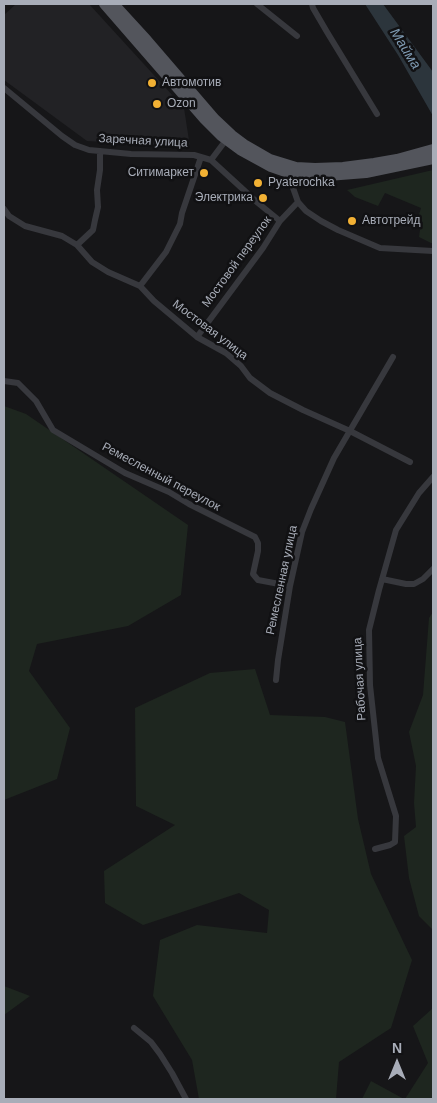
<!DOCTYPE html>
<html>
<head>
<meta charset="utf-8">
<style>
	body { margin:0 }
	#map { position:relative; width:437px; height:1103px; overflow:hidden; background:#161618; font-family:Arial,sans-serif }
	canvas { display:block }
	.frame { position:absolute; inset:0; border:5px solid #a8adb8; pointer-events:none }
	.north { position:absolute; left:372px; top:1038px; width:50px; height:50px; -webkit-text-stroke:4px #111113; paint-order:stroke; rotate:0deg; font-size:14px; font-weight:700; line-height:20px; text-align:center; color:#a8adb8 }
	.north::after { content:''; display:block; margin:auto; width:18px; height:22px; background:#a8adb8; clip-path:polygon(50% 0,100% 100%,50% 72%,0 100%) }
</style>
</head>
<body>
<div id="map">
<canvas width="437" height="1103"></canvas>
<div class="frame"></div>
<div class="north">N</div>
</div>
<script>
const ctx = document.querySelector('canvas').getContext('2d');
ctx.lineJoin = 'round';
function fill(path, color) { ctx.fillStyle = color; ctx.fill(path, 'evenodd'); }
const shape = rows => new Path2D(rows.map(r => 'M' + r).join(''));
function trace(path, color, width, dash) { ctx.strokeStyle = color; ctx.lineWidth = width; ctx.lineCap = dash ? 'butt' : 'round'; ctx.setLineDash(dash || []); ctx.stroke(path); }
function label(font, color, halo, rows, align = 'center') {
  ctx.font = font + ' Arial,sans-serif'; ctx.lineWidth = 5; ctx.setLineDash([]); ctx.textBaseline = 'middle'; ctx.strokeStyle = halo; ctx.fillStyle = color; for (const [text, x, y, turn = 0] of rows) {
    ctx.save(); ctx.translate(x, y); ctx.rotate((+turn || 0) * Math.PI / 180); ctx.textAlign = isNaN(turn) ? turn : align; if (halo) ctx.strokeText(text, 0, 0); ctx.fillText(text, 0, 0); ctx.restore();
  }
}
fill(shape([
	[16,4,89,4,184,108,190,147,87,141,4,80,4,15]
]), '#222225');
fill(shape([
	[433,170,433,243,431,243,419,237,420,230,416,224,421,208,385,193,378,206,355,197,347,190],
	[4,406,26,414,188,525,181,595,128,626,37,644,29,671,70,728,57,779,4,800],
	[433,612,433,930,419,916,409,878,404,836,416,827,414,803,416,766,409,732,423,695,429,618],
	[255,669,270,715,325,717,345,722,358,819,371,874,412,960,391,1028,339,1062,336,1099,199,1099,192,1060,153,996,160,940,197,925,267,933,269,910,239,893,143,925,105,903,104,871,175,825,136,806,135,708,210,673],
	[4,986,30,996,4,1015],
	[433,1008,433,1099,405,1099,428,1063,413,1026],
	[371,1081,404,1099,362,1099]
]), '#1e261f');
fill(shape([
	[365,4,383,4,433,72,433,116,398,55]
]), '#2c353c');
trace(shape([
	[257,4,297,36],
	[312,4,313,8,327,32,377,114],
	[4,88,62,136,75,145,89,150,131,154,194,155,211,160],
	[223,144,211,160,258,203,280,221],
	[295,173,292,185,298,202,306,211,321,221,338,230,380,248,433,251],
	[4,209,9,216,25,226,62,236,77,245,92,262,108,272,140,286,154,301,197,337,226,353,241,366,250,378,270,393,303,410,350,431,410,462],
	[77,245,93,230,95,220,98,207,97,190,100,170,100,151],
	[140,286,166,252,180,224,182,213,201,157],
	[197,337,263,248,280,221,298,202],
	[4,381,18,383,36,401,53,430,125,473,169,492,189,504,255,537,258,543,258,551,253,574,258,580,290,586],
	[382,579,406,584,414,584,423,579,433,569],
	[276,680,278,660,290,586,302,532,311,509,334,458,393,357],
	[375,849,390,845,395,842,396,816,378,758,370,685,369,630,379,590,396,530,419,493,433,477],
	[134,1028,151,1042,160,1054,172,1073,186,1099]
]), '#37383d', 6);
trace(shape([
	[104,4,204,119,221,136,240,150,271,167,294,175,315,177,366,173,433,159],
	[114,4,147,40,215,119,232,135,244,144,270,159,296,167,315,168,343,167,374,163,397,159,433,149]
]), '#53555c', 10);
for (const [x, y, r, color] of [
	[152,83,5,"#f2b134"],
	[157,104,5,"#f2b134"],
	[204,173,5,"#f2b134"],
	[258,183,5,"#f2b134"],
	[263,198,5,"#f2b134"],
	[352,221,5,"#f2b134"]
]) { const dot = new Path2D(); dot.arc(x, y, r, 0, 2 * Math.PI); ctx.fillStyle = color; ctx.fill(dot); trace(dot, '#111113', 2); }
label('12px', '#a8adb8', '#111113', [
	["Автомотив",162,83],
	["Ozon",167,104],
	["Ситимаркет",194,173,"right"],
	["Pyaterochka",268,183],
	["Электрика",253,198,"right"],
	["Автотрейд",362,221]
], 'left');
label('12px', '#a8adb8', '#111113', [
	["Заречная улица",143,141,3],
	["Мостовой переулок",237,262,-54],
	["Мостовая улица",210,330,37],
	["Ремесленный переулок",161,477,28],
	["Ремесленная улица",282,580,-78],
	["Рабочая улица",360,679,-93]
]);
label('italic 14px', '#7f9bb3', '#111113', [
	["Майма",405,49,58]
]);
</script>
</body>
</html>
